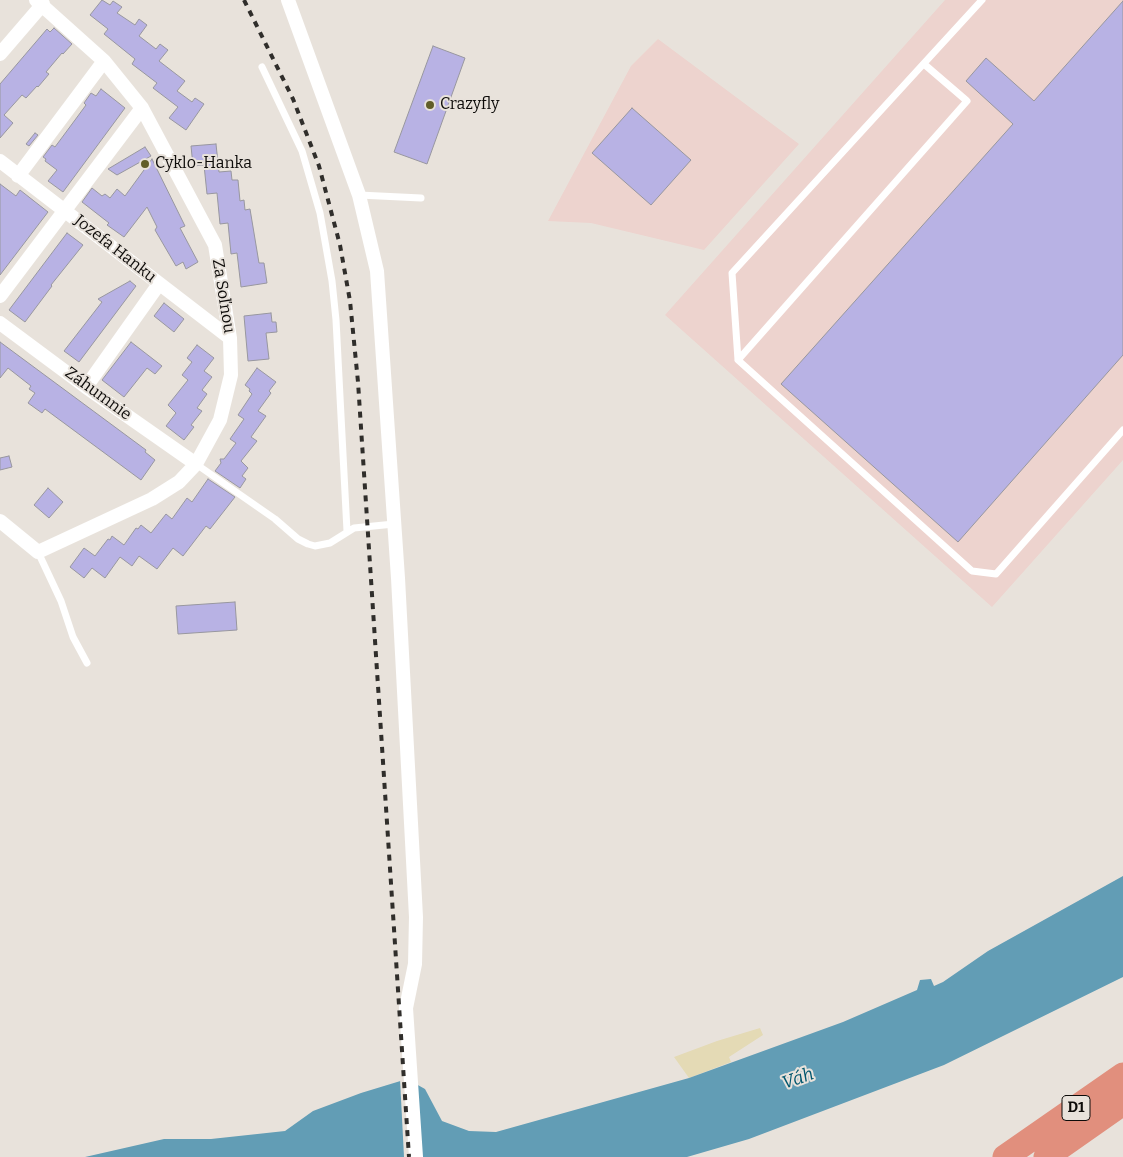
<!DOCTYPE html>
<html>
<head>
<meta charset="utf-8">
<style>
	body { margin:0 }
	canvas { display:block; background:#e8e2db }
</style>
</head>
<body>
<canvas width="1123" height="1157"></canvas>
<script>
const ctx = document.querySelector('canvas').getContext('2d');
ctx.lineJoin = 'round';
function fill(path, color) { ctx.fillStyle = color; ctx.fill(path, 'evenodd'); }
const shape = rows => new Path2D(rows.map(r => 'M' + r).join(''));
function trace(path, color, width, dash) { ctx.strokeStyle = color; ctx.lineWidth = width; ctx.lineCap = dash ? 'butt' : 'round'; ctx.setLineDash(dash || []); ctx.stroke(path); }
function label(font, color, halo, rows, align = 'center') {
  ctx.font = font + ' Bitter,serif'; ctx.lineWidth = 4; ctx.setLineDash([]); ctx.textBaseline = 'middle'; ctx.strokeStyle = halo; ctx.fillStyle = color; for (const [text, x, y, turn = 0] of rows) {
    ctx.save(); ctx.translate(x, y); ctx.rotate((+turn || 0) * Math.PI / 180); ctx.textAlign = isNaN(turn) ? turn : align; if (halo) ctx.strokeText(text, 0, 0); ctx.fillText(text, 0, 0); ctx.restore();
  }
}
fill(shape([
	[945,0,1123,0,1123,460,992,607,665,315],
	[658,39,799,144,704,250,591,223,548,221,631,66]
]), '#edd3ce');
fill(shape([
	[760,1028,763,1035,729,1057,731,1062,689,1078,674,1057,717,1041]
]), '#e4dab5');
fill(shape([
	[1123,876,1123,977,944,1065,749,1139,687,1157,85,1157,164,1139,211,1139,285,1131,313,1111,361,1093,407,1079,425,1089,442,1121,469,1131,496,1132,689,1078,843,1022,917,990,920,980,931,979,934,986,943,982,988,951]
]), '#629db5');
fill(shape([
	[407,1077,418,1157,404,1157,400,1079]
]), '#e8e2db');
const building = shape([
	[102,0,110,5,113,1,122,7,117,13,135,25,139,19,147,25,139,36,156,49,160,44,168,50,159,61,185,81,177,91,192,102,195,98,204,104,186,130,169,118,178,107,153,88,157,83,132,64,135,59,104,34,108,29,90,15,102,0],
	[1123,1,1123,355,958,542,781,384,1013,124,966,81,986,58,1034,101,1123,1],
	[54,28,72,44,63,54,62,53,46,72,49,74,38,87,37,86,26,98,22,95,4,115,13,123,0,138,0,84,47,29,50,32,54,28],
	[433,46,465,58,427,164,394,152,433,46],
	[101,89,125,108,63,192,48,181,57,170,45,161,46,159,43,157,52,145,55,147,75,120,86,105,84,103,91,93,96,96,101,89],
	[632,108,691,160,651,205,592,153,632,108],
	[35,133,38,135,29,146,26,144,35,133],
	[216,144,219,172,231,171,232,180,238,180,240,201,244,200,245,210,250,209,259,263,264,263,267,283,241,287,237,253,231,254,228,223,220,224,217,193,207,194,204,165,193,166,191,146,216,144],
	[145,147,151,156,117,175,108,169,145,147],
	[152,159,185,226,180,228,198,262,186,269,183,262,176,266,155,230,157,227,147,207,124,237,107,225,109,223,82,202,92,188,102,196,105,194,110,198,117,189,125,196,152,159],
	[0,184,16,196,20,190,48,212,0,275,0,184],
	[67,233,83,245,51,285,52,286,25,322,9,310,67,233],
	[130,281,136,286,79,362,64,351,102,302,98,299,130,281],
	[164,303,184,319,174,332,154,316,164,303],
	[271,313,272,322,276,322,277,332,266,333,269,359,248,361,244,316,271,313],
	[0,342,146,450,145,452,155,460,141,480,45,409,42,413,28,403,35,393,29,389,31,386,8,368,0,378,0,342],
	[131,342,162,366,155,374,147,368,124,397,102,380,131,342],
	[197,345,214,358,204,371,212,377,202,390,207,394,197,408,202,411,191,425,194,427,184,440,166,426,176,413,168,405,188,380,182,375,192,362,187,358,197,345],
	[257,368,276,382,269,391,271,393,258,411,266,416,251,437,257,441,241,461,248,468,242,476,246,479,240,488,215,471,221,463,220,459,224,459,236,443,230,439,244,419,238,415,252,394,249,391,250,389,245,385,257,368],
	[9,456,12,467,0,470,0,458,9,456],
	[208,479,235,497,210,529,206,526,183,556,173,548,157,569,139,556,132,566,120,557,105,578,92,568,84,578,70,567,84,548,95,556,108,539,110,540,112,536,124,545,136,528,138,529,141,525,151,533,166,514,172,519,187,498,192,502,208,479],
	[48,488,63,502,49,518,34,505,48,488],
	[235,602,237,630,178,634,176,606,235,602]
]);
fill(building, '#b8b2e4');
trace(building, '#98979f', 1);
trace(shape([
	[982,0,732,273,738,360,972,571,996,574,1123,430],
	[262,67,302,151,320,213,332,281,336,320,347,531],
	[359,195,421,198],
	[738,360,967,101,924,64],
	[196,464,275,519,298,539,308,544,315,546,330,543,354,528,394,524],
	[38,552,61,601,73,637,87,663]
]), '#fff', 7);
trace(shape([
	[288,0,359,195,377,271,398,578,416,917,415,964,406,1008,416,1157],
	[0,54,43,4],
	[0,161,230,338],
	[18,176,104,61],
	[0,296,142,108],
	[0,323,86,387,196,464],
	[86,387,159,284],
	[0,521,38,552,152,499,179,482,196,464,220,420,231,375,230,338,215,245,142,108,104,61,36,0]
]), '#fff', 14);
trace(shape([
	[1005,1157,1123,1075],
	[1046,1157,1123,1103]
]), '#e18f7d', 25);
trace(shape([
	[244,0,293,99,319,166,340,245,350,301,358,382,409,1157]
]), '#302e2b', 4, [6, 6]);
for (const [x, y, r, color] of [
	[430,105,5,"#615d29"],
	[145,164,5,"#615d29"]
]) { const dot = new Path2D(); dot.arc(x, y, r, 0, 2 * Math.PI); ctx.fillStyle = color; ctx.fill(dot); trace(dot, '#e8e2db', 2); }
for (const [x, y, w] of [
	[1076,1108,28]
]) { const box = new Path2D(); box.roundRect(x - w / 2, y - 12.5, w, 25, 4); ctx.fillStyle = '#e8e2db'; ctx.fill(box); trace(box, '#0d0b09', 1); }
label('bold 15px', '#0d0b09', null, [
	["D1",1076,1108]
]);
label('16px', '#0d0b09', '#e8e2db', [
	["Crazyfly",440,105],
	["Cyklo-Hanka",155,164]
], 'left');
label('16px', '#0d0b09', '#e8e2db', [
	["Jozefa Hanku",115,249,38],
	["Za Soľnou",223,296,81],
	["Záhumnie",98,394,36]
]);
label('italic 18px', '#00566e', '#e8e2db', [
	["Váh",798,1079,-19]
]);
</script>
</body>
</html>
